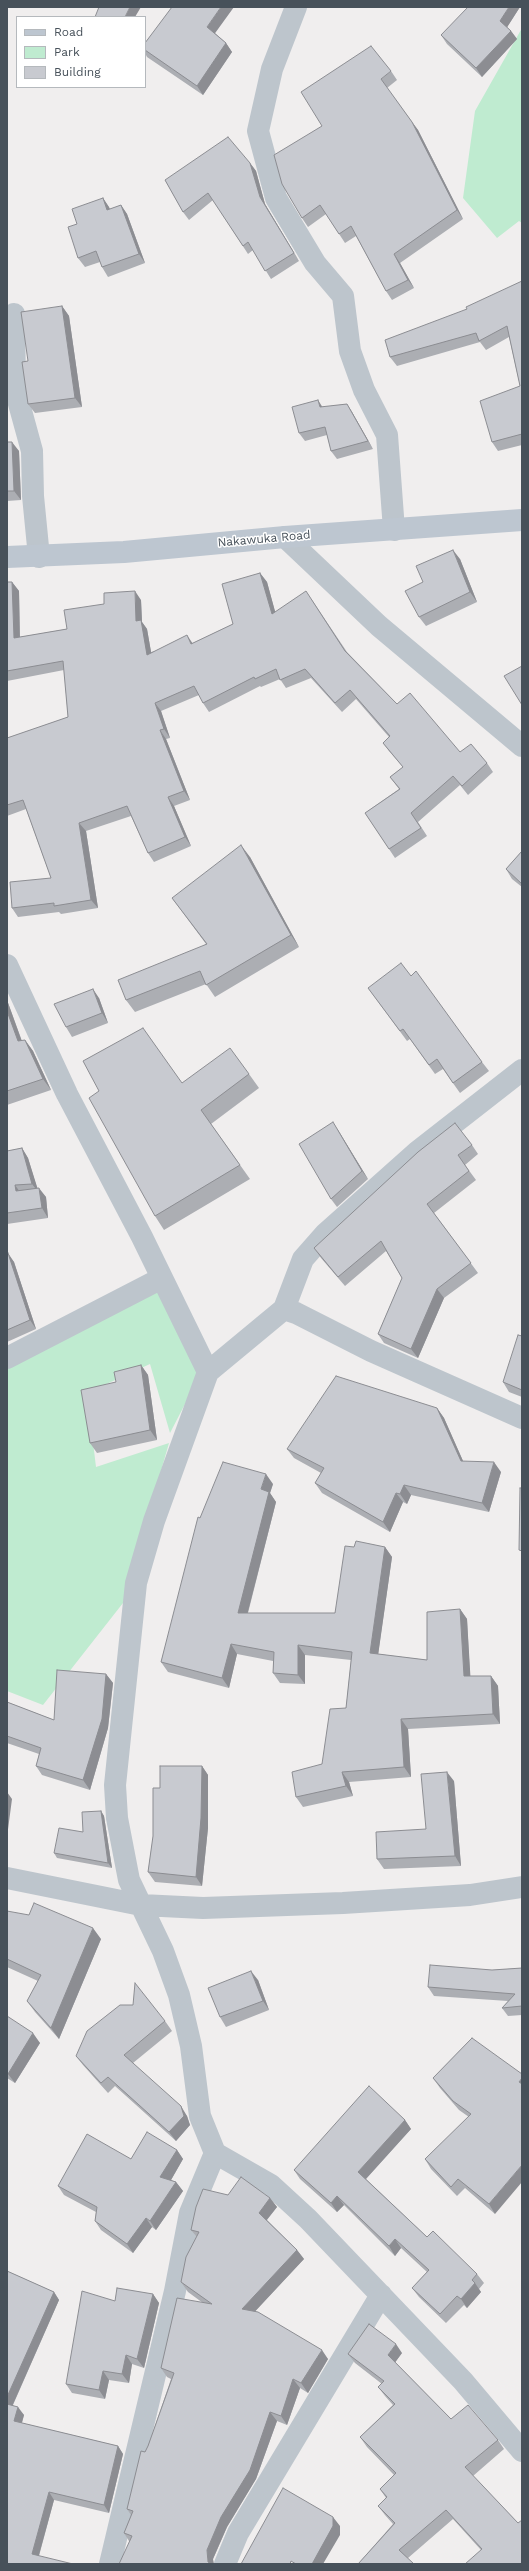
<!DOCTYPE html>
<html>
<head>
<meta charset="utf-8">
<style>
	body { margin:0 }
	#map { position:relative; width:529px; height:2571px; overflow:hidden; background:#f0eeee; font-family:"Work Sans",sans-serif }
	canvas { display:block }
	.frame { position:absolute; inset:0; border:8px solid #47515a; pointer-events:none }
	.legend { position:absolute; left:16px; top:16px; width:130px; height:72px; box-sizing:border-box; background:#fff; border:1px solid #b5b9bd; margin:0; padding:5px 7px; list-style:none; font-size:12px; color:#47515a }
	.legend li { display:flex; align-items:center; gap:8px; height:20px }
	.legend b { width:20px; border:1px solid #b5b9bd }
</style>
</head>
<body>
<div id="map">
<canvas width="529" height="2571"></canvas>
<div class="frame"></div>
<ul class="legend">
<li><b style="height:5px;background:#bdc6d0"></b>Road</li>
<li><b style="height:11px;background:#bfebd0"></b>Park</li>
<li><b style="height:11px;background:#c8cad0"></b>Building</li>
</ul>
</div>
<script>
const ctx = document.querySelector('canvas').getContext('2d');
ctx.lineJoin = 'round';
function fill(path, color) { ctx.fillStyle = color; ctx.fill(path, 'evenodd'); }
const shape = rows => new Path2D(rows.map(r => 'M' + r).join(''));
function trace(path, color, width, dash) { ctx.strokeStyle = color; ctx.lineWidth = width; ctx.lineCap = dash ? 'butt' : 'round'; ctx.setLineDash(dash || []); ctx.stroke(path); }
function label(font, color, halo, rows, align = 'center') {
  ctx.font = font + ' "Work Sans",sans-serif'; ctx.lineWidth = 3; ctx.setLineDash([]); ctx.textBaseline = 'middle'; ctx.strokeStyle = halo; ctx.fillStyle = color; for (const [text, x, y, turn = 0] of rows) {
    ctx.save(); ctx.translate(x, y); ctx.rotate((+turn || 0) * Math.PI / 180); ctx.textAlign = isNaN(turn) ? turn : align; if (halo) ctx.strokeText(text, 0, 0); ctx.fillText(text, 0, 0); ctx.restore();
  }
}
fill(shape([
	[522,28,522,223,519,221,497,238,463,198,475,111],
	[160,1291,199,1377,170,1433,150,1364,87,1393,96,1467,169,1443,123,1603,43,1705,7,1691,7,1356]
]), '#bfebd0');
trace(shape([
	[296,7,272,69,258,131,276,198,315,263,343,296,350,351,364,390,387,435,394,530],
	[14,314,15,389,32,451,33,496,39,557],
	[285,537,379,626,522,746],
	[7,965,67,1094,142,1237,208,1372],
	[522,1070,417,1152,325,1234,303,1259,284,1309,208,1372,154,1521,136,1583,115,1785,117,1818,129,1880,163,1951,179,1995,191,2046,200,2116,215,2153,271,2185,308,2219,463,2381,522,2451],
	[284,1309,296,1313,371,1351,522,1418],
	[7,1358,162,1278],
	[7,1878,141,1905,203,1908,343,1903,470,1895,522,1887],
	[110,2564,175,2291,190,2213,215,2153],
	[225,2564,238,2533,381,2295]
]), '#bdc5cc', 22);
trace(shape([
	[7,557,124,552,285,537,522,520]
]), '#bdc6d0', 22);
fill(shape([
	[520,7,507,27,511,31,517,39,482,77,447,44,441,35],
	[215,33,226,43,232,52,203,95,147,57,145,53,145,43],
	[391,71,397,80,387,88,418,130,463,219,400,263,414,288,392,300,386,291,356,236,345,243,326,214,308,227,302,218,322,126],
	[250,163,256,171,265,204,299,261,271,279,253,250,248,254,213,200,189,220,183,212,165,180],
	[103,198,110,209,121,205,127,214,145,263,108,277,102,267,100,262,85,267,78,258,77,224],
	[522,281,522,445,498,451,492,442,520,386,509,337,486,350,480,342,397,366,390,357,467,309],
	[62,306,69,316,82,407,35,413,28,404,28,361],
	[347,404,352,412,373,449,337,459,331,451,327,435,305,441,299,433,322,407],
	[7,442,19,451,21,500,7,501],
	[460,559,477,602,426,626,419,617,423,582],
	[260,573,267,582,275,612,312,600,347,652,397,704,460,752,487,763,493,772,468,795,460,785,418,822,427,836,395,858,365,813,399,789,390,777,403,767,389,751,383,743,389,737,356,699,342,712,311,678,286,688,280,679,261,687,260,686,209,712,203,703,199,695,161,711,170,738,166,739,190,800,174,806,191,846,154,862,148,853,131,816,86,831,98,908,61,914,59,912,18,917,12,908,51,878,26,809,7,816,7,735,8,738,68,717,64,670,7,681,7,582,12,582,19,591,20,637,67,629,141,600,142,622,147,629,151,652,193,643,233,624],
	[522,851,522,887,512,879,506,869],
	[250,857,299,947,215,997,206,984,135,1012,126,1000,206,944,172,898],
	[411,976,482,1062,489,1071,460,1093,443,1069,435,1074,410,1039,407,1041,368,988],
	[99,998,108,1023,72,1037,66,1027],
	[7,1000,22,1041,25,1040,33,1051,51,1090,7,1105],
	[249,1074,259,1088,211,1124,250,1179,164,1230,155,1216,182,1083],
	[338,1130,368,1179,337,1207,331,1199],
	[472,1145,478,1154,465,1165,476,1180,434,1213,478,1273,444,1298,418,1358,384,1343,378,1334,402,1278,386,1251,345,1286,321,1258,314,1248],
	[22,1148,28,1158,37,1188,46,1197,48,1218,7,1224,7,1151],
	[7,1254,14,1262,36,1329,7,1342],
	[522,1336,522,1397,509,1392,503,1382],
	[141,1365,148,1375,157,1440,97,1453,90,1443,116,1382],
	[437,1408,444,1418,463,1461,501,1472,489,1512,411,1495,407,1504,403,1502,390,1532,322,1493,315,1483,321,1473,294,1458,287,1449],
	[273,1484,270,1493,276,1502,248,1613,335,1613,354,1547,385,1547,392,1557,378,1654,427,1660,460,1609,467,1619,470,1676,491,1676,498,1686,500,1724,408,1729,411,1777,349,1782,353,1796,303,1807,296,1797,322,1764,346,1708,351,1660,305,1655,305,1684,280,1683,273,1673,273,1661,237,1654,229,1688,168,1672,161,1662,200,1518],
	[106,1674,113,1683,108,1728,90,1790,42,1775,36,1766,39,1754,7,1743,7,1702,54,1720],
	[202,1766,208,1775,208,1828,202,1886,155,1882,148,1872,160,1788],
	[454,1781,461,1866,384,1869,377,1859,426,1829],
	[101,1811,104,1816,112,1868,57,1858,54,1853,83,1832],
	[7,1911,101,1939,59,2039,35,2012,27,2001,38,1981,7,1967],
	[522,1968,522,2015,508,2016,502,2008,508,2001,434,1996,428,1987,492,1970],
	[258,1980,269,2010,226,2027,220,2017],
	[7,2016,40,2043,15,2083,7,2078],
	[165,2021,172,2031,133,2063,187,2116,190,2125,176,2141,115,2086,108,2093,83,2065,76,2056],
	[472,2038,495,2214,465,2188,457,2196,431,2169,425,2159,469,2117,459,2110,440,2088,433,2078],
	[405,2120,411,2129,366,2179,427,2237,477,2274,484,2283,479,2289,481,2292,467,2308,464,2305,446,2323,419,2297,412,2288,427,2272,401,2248,395,2256,344,2205,337,2212,300,2179,294,2170],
	[177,2150,183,2159,171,2180,176,2182,183,2191,156,2230,152,2227,133,2253,101,2230,95,2221,96,2212,64,2195,58,2186,131,2159],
	[228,2195,270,2198,277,2207,267,2220,297,2250,304,2259,255,2311,328,2359,308,2393,300,2388,287,2425,277,2421,256,2479,227,2527,213,2559,129,2541,124,2533,131,2515,127,2509,145,2452,148,2446,171,2379,167,2377,161,2368,203,2303,188,2292,181,2282,197,2237,191,2230],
	[7,2271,54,2292,59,2300,13,2405,24,2415,22,2423,118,2446,123,2454,109,2513,54,2500,39,2556,7,2564],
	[153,2294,159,2303,144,2368,132,2364,129,2383,109,2380,105,2399,72,2393,66,2384,115,2301],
	[402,2353,395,2362,451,2419,498,2440,504,2449,473,2476,518,2523,481,2550,453,2519,408,2558,358,2564,393,2524,385,2515,378,2506,386,2498,380,2489,394,2475,367,2447,360,2437,393,2405,385,2396,378,2387,382,2384,355,2363,348,2354]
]), '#acaeb3');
fill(shape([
	[130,7,141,7,135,17,125,17],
	[221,7,234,7,213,36,207,27],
	[509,7,520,7,506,29,500,21],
	[511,31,517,39,482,77,476,68],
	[226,43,232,52,203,95,197,86],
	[412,122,418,130,463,219,457,210],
	[250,163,256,171,265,204,299,261,294,253,260,197],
	[103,198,109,207,114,220,107,210],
	[121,205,127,214,145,263,139,254],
	[394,254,400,263,414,288,408,280],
	[62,306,69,316,82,407,75,398],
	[318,400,323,408,320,407],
	[347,404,352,412,373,449,368,441],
	[12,442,19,451,21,500,14,491],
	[453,550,460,559,477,602,470,592],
	[260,573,267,582,278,622,272,614],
	[12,582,19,591,20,646,14,638],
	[135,591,141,600,142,622,147,629,153,663,147,655,136,621],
	[187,635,193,644,191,644],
	[155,703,161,711,170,738,164,729],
	[160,730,166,739,190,800,184,791],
	[168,797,174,806,191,846,185,837],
	[79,823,86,831,98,908,91,900],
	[241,845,250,857,299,947,291,935],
	[93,989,99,998,108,1023,102,1013],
	[7,1000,26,1053,18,1041,7,1011],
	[25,1040,33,1051,51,1090,43,1079],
	[333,1122,338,1130,368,1179,362,1171],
	[22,1148,28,1158,39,1193,32,1184],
	[15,1185,22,1195,16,1191],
	[39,1188,46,1197,48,1218,42,1208],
	[8,1253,14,1262,36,1329,30,1320],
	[437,1289,444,1298,418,1358,411,1349],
	[141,1365,148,1375,157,1440,150,1430],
	[437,1408,444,1418,467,1470,461,1461],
	[494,1462,501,1472,489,1512,482,1503],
	[266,1474,273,1484,270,1493,276,1502,245,1623,238,1613,261,1489],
	[404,1485,411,1495,407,1504,400,1494],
	[396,1493,403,1502,390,1532,383,1522],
	[385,1547,392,1557,377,1663,370,1653],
	[460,1609,467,1619,471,1686,464,1676],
	[231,1644,237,1654,229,1688,222,1678],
	[298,1645,305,1655,305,1684,298,1675],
	[106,1674,113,1683,108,1728,90,1790,83,1780],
	[491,1676,498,1686,500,1724,493,1714],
	[401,1719,408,1729,411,1777,404,1767],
	[202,1766,208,1775,208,1828,202,1886,196,1877],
	[342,1772,349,1782,353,1796,346,1786],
	[447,1772,454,1781,461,1866,455,1856],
	[7,1792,12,1799,7,1837],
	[101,1811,104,1816,112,1868,108,1863],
	[93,1928,101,1939,59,2039,51,2028],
	[251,1971,258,1980,269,2010,263,2001],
	[33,2033,40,2043,15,2083,8,2074],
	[522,2078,522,2086,519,2082],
	[181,2106,187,2116,190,2125,176,2141,169,2132],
	[405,2120,411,2129,364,2181,358,2172],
	[177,2150,183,2159,167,2187,160,2177],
	[522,2165,522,2182,495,2214,489,2204],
	[176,2182,183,2191,156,2230,150,2221],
	[337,2196,344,2205,337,2212,331,2203],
	[270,2198,277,2207,265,2222,259,2213],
	[146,2218,152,2227,133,2253,127,2244],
	[395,2239,401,2248,395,2256,389,2246],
	[297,2250,304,2259,249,2318,242,2309],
	[475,2283,481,2292,467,2308,461,2299],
	[54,2292,59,2300,10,2411,7,2407,7,2397],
	[153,2294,159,2303,144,2368,137,2359],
	[396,2344,402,2353,394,2364,388,2355],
	[322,2350,328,2359,308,2393,301,2383],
	[126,2355,132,2364,129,2383,122,2374],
	[103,2371,109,2380,105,2399,99,2390],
	[293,2379,300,2388,287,2425,281,2416],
	[18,2407,24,2415,20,2429,14,2421],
	[270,2412,277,2421,256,2479,227,2527,213,2559,214,2564,210,2564,208,2562,207,2550,221,2517],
	[118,2446,123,2454,109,2513,104,2505],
	[49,2492,54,2500,37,2562,32,2554],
	[333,2517,340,2526,340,2535,323,2564,312,2564]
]), '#8c8d92');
const building = shape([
	[99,7,130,7,125,17,95,17,99,7],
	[172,7,221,7,207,27,226,43,197,86,145,50,145,43,172,7],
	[468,7,509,7,500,21,511,31,476,68,441,35,468,7],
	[371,46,391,71,381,79,412,122,457,210,394,254,408,280,386,291,351,226,339,234,320,205,302,218,282,184,274,155,322,126,301,92,371,46],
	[228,137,250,163,260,197,294,253,265,271,248,242,243,246,208,193,183,212,165,180,228,137],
	[103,198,107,210,121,205,139,254,102,267,96,251,78,258,68,227,77,224,72,209,103,198],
	[522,281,522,434,492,442,480,401,520,386,507,326,479,341,476,333,390,357,385,340,467,309,466,307,522,281],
	[62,306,75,398,28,404,22,362,28,361,21,312,62,306],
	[318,400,320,407,347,404,368,441,331,451,325,427,299,433,292,407,318,400],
	[7,442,12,442,14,491,7,491,7,442],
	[453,550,470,592,419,617,405,591,423,582,416,566,453,550],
	[260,573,272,614,306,591,345,651,397,704,410,693,460,752,471,744,487,763,462,786,453,776,411,813,421,828,389,849,365,813,400,789,390,777,403,767,383,743,390,736,350,690,335,703,305,669,280,680,276,669,255,679,254,677,203,703,194,686,155,703,164,729,160,730,184,791,168,797,185,837,148,853,127,806,79,823,91,900,54,906,54,903,12,908,10,882,51,878,23,800,7,805,7,738,68,717,63,661,7,671,7,582,12,582,14,638,67,629,64,610,104,604,104,593,135,591,136,621,141,620,147,655,187,635,191,644,233,624,222,584,260,573],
	[522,666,522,705,504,676,522,666],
	[241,845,291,935,206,985,200,971,126,1000,118,980,207,944,172,898,241,845],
	[522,851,522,884,506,869,522,851],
	[401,963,411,976,416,971,482,1062,453,1083,437,1059,429,1065,403,1029,400,1031,368,988,401,963],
	[93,989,102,1013,66,1027,54,1004,93,989],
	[7,1011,18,1041,25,1040,43,1079,7,1091,7,1011],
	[143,1028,182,1083,230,1048,249,1074,201,1110,240,1165,155,1216,89,1098,99,1091,83,1061,143,1028],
	[333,1122,362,1171,331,1199,299,1144,333,1122],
	[455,1123,472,1145,458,1155,469,1171,427,1204,471,1263,437,1289,411,1349,378,1334,402,1278,381,1241,338,1277,314,1248,418,1152,455,1123],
	[22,1148,32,1184,15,1185,16,1191,39,1188,42,1208,7,1213,7,1151,22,1148],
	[8,1253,30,1320,7,1330,7,1254,8,1253],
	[518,1335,522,1336,522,1390,503,1382,518,1335],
	[141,1365,150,1430,90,1443,81,1390,116,1382,114,1372,141,1365],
	[336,1376,437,1408,461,1461,494,1462,482,1503,404,1485,400,1494,396,1493,383,1522,315,1483,324,1468,287,1449,336,1376],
	[223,1462,266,1474,261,1489,269,1492,238,1613,335,1613,345,1546,354,1547,356,1541,385,1547,370,1653,427,1660,427,1612,460,1609,464,1676,491,1676,493,1714,401,1719,404,1767,342,1772,346,1786,296,1797,292,1772,322,1764,330,1709,346,1708,352,1652,298,1645,298,1675,273,1673,274,1652,231,1644,222,1678,161,1662,198,1517,200,1518,223,1462],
	[520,1488,522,1488,522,1551,519,1550,520,1488],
	[57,1670,106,1674,102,1719,83,1780,36,1766,41,1748,7,1736,7,1702,54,1720,57,1670],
	[160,1766,202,1766,201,1818,196,1877,148,1872,153,1836,153,1788,160,1788,160,1766],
	[447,1772,455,1856,377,1859,376,1832,426,1829,421,1774,447,1772],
	[101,1811,108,1863,54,1853,59,1828,83,1832,82,1812,101,1811],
	[34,1903,93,1928,51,2028,27,2001,41,1975,7,1959,7,1911,29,1915,34,1903],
	[430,1965,492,1970,522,1968,522,2006,502,2008,515,1994,428,1987,430,1965],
	[251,1971,263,2001,220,2017,208,1988,251,1971],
	[135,1983,165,2021,124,2055,181,2106,184,2116,169,2132,108,2077,101,2083,76,2056,87,2031,120,2005,133,2005,135,1983],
	[7,2016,33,2033,8,2074,7,2073,7,2016],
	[472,2038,522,2074,522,2078,519,2082,522,2084,522,2165,489,2204,458,2179,451,2187,425,2159,471,2114,453,2101,433,2078,472,2038],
	[369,2086,405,2120,358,2172,427,2237,433,2231,477,2274,472,2280,475,2283,461,2299,457,2296,440,2314,412,2288,429,2270,395,2239,389,2246,337,2196,331,2203,294,2170,369,2086],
	[147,2132,177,2150,160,2177,176,2182,150,2221,146,2218,127,2244,95,2221,97,2207,58,2186,87,2134,131,2159,147,2132],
	[241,2177,270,2198,259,2213,297,2250,242,2309,258,2312,322,2350,301,2383,293,2379,281,2416,270,2412,250,2470,221,2517,207,2550,208,2562,211,2564,119,2564,132,2536,124,2533,133,2511,127,2509,141,2451,145,2452,148,2446,174,2373,161,2368,177,2298,212,2304,181,2282,186,2257,199,2232,191,2230,196,2207,203,2189,228,2195,241,2177],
	[7,2271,54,2292,7,2397,7,2271],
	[117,2288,153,2294,137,2359,126,2355,122,2374,103,2371,99,2390,66,2384,82,2291,115,2301,117,2288],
	[369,2324,396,2344,388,2355,451,2419,468,2405,498,2440,465,2467,518,2523,522,2520,522,2564,465,2564,482,2549,446,2510,399,2550,414,2564,358,2564,395,2523,378,2506,387,2497,380,2489,396,2473,360,2437,395,2404,378,2387,384,2381,348,2354,369,2324],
	[7,2404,18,2407,14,2421,118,2446,104,2505,49,2492,32,2554,73,2564,7,2564,7,2404],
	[283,2488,333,2517,333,2526,312,2564,296,2564,291,2561,290,2564,241,2564,283,2488]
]);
fill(building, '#c8cad0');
trace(building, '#8c8d92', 1);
label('12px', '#47515a', '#fff', [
	["Nakawuka Road",264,539,-5]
]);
</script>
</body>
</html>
